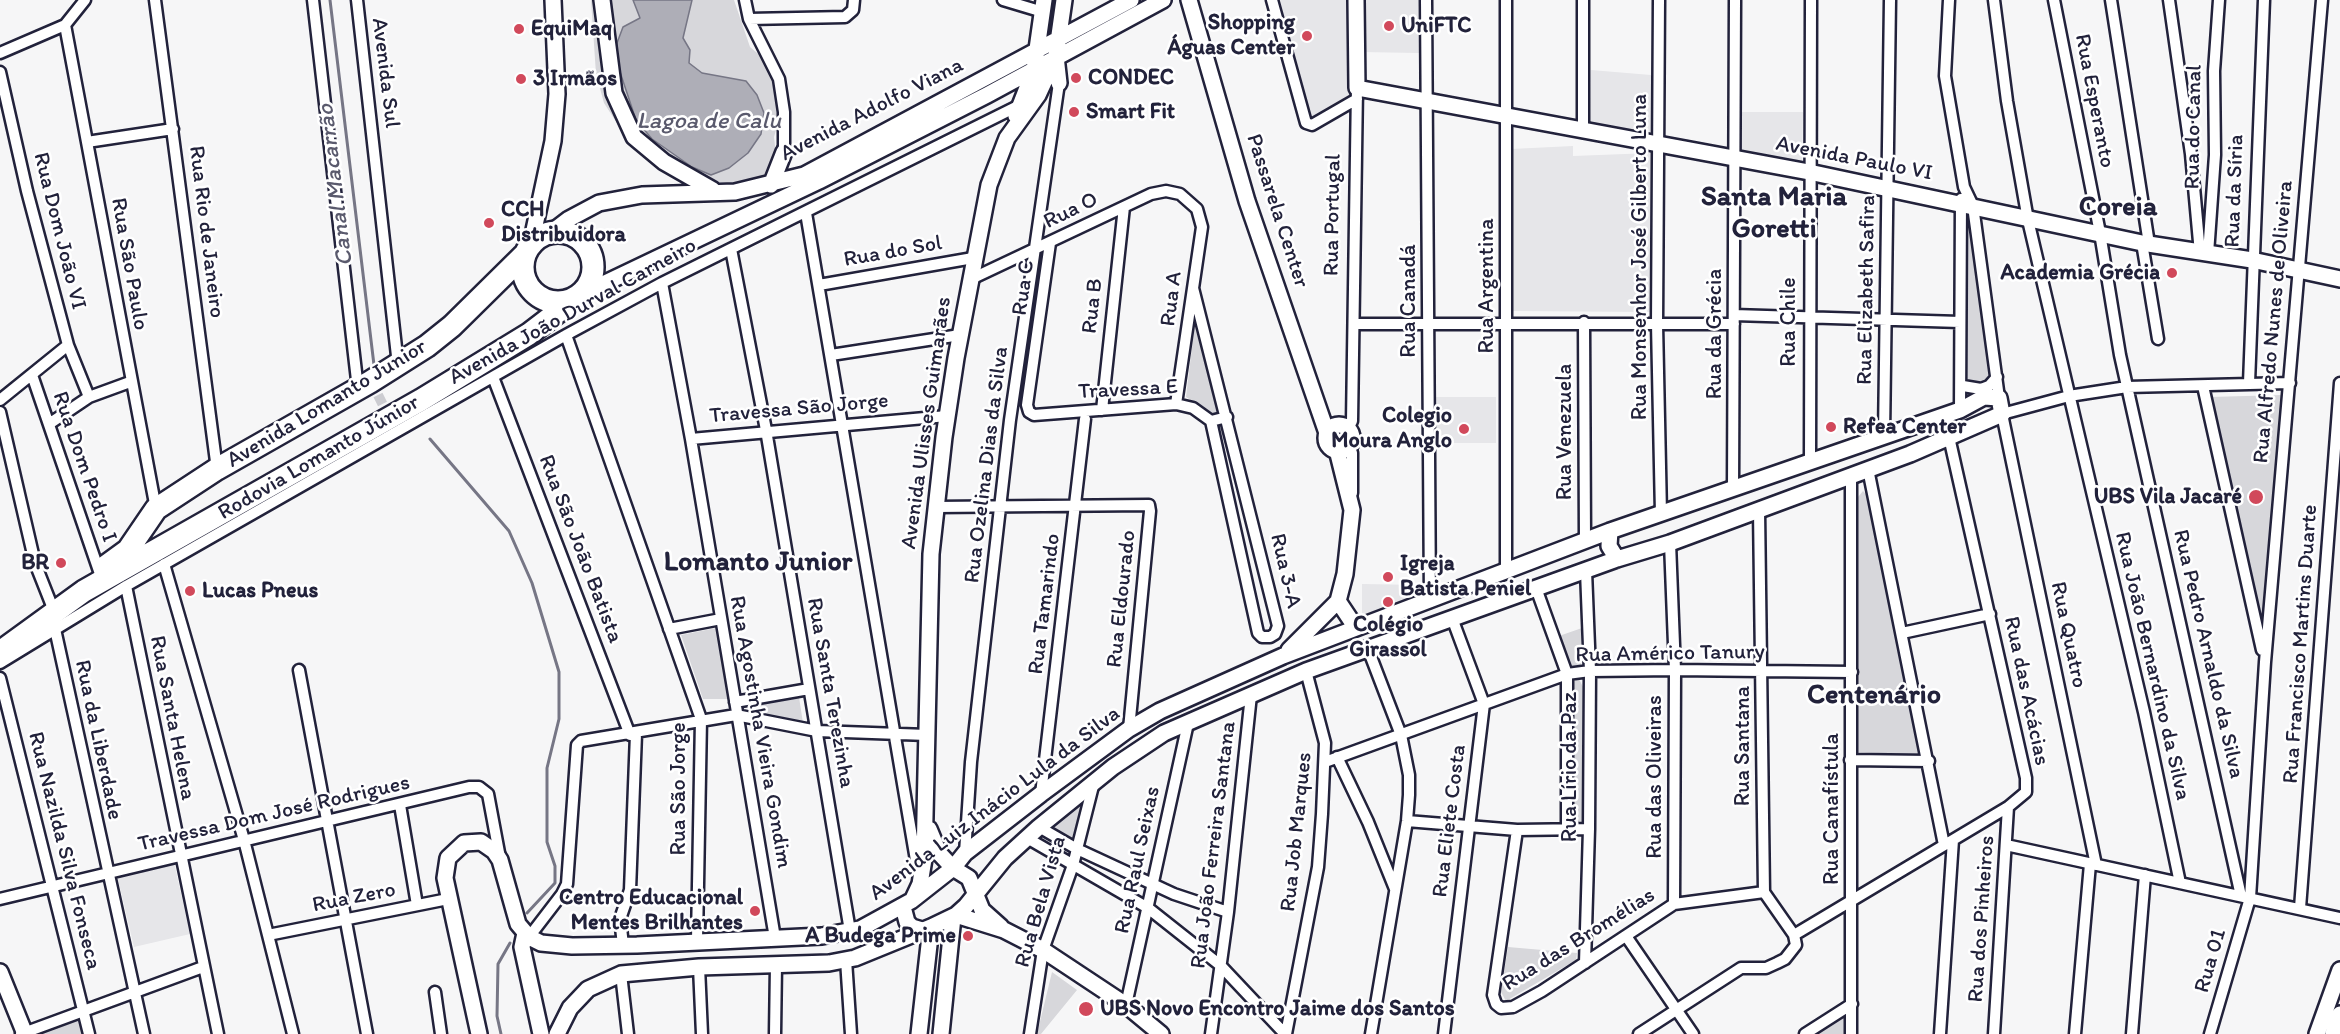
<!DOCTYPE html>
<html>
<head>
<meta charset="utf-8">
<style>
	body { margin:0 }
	canvas { display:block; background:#f6f6f7 }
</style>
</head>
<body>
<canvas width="2340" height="1034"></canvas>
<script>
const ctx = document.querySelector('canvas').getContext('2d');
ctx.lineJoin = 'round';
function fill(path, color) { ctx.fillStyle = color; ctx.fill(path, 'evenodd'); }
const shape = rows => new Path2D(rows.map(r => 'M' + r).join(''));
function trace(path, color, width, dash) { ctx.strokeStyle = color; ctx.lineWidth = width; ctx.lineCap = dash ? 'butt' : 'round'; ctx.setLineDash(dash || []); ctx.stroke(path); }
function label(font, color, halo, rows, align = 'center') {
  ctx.font = font + ' Itim,sans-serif'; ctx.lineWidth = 5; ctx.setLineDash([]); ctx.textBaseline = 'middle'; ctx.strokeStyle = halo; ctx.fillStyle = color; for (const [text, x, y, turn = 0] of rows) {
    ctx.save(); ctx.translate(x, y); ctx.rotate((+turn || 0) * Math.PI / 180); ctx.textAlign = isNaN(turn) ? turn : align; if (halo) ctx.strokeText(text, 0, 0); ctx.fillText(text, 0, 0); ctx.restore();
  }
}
fill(shape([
	[1280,0,1350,0,1350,95,1311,119],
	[1360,0,1418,0,1419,53,1360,52],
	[1591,70,1651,75,1651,136,1590,126],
	[1742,112,1803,112,1802,165,1741,152],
	[1573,146,1573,156,1651,153,1650,312,1511,311,1511,149],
	[1432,397,1496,397,1496,443,1432,443],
	[1362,584,1420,585,1419,600,1362,620],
	[174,862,190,934,134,947,117,875]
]), '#e6e6e9');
fill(shape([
	[591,0,734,0,750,47,763,58,777,82,780,116,774,137,777,163,771,177,732,187,705,184,629,142,604,103,596,74],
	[1968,222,1994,373,1984,384,1970,383,1964,373],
	[1196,314,1223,410,1212,414,1186,397],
	[2282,395,2263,627,2209,397],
	[1863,491,1868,496,1923,755,1856,752,1858,497],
	[716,628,728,699,703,699,681,635],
	[1582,628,1581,665,1573,668,1568,664,1559,636],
	[1579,679,1584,689,1584,822,1581,825,1573,825,1571,820,1570,683],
	[799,697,803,723,750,712,748,706],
	[1085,798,1075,844,1050,829],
	[1508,947,1577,953,1576,960,1506,1001,1501,992],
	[1052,972,1077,990,1041,1034,1037,1034],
	[1843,1016,1847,1018,1847,1034,1816,1034],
	[79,1017,84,1034,34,1034]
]), '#d7d7db');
const water = shape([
	[633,0,692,0,683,38,690,50,689,63,702,73,746,81,757,95,764,113,761,134,748,153,729,168,711,175,692,167,652,139,636,120,617,63,617,43,623,27,640,18,633,0]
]);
fill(water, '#aeaeb7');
trace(water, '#767685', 1.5);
trace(shape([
	[330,0,374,365],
	[430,439,509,531,532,583,559,672,559,719,547,768,547,842,555,866,555,883,527,913],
	[501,1034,497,1016,498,964,510,943]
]), '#767685', 3);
trace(shape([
	[378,395,391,421]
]), '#ccccd1', 10, [10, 5]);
const street = shape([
	[155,0,217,469],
	[313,0,358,389],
	[357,0,398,365],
	[745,0,749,19,779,79,784,112,784,152],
	[1003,0,1043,12],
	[1272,0,1306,123,1312,125,1357,99],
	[1426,0,1430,602],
	[1583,0,1583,132],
	[1659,0,1657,324,1661,514],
	[1949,0,1945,76,1964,187,1973,206,1999,398],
	[1994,0,2007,101,2028,220,2144,712,2180,883],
	[2054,0,2100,233,2120,355,2241,896],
	[2111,0,2149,244],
	[2169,0,2191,154,2200,253],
	[749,19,845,17,853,10,854,0],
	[65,25,156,509],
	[0,53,65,25,85,0],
	[0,72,27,191,68,345,89,397],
	[87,142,173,129],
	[806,213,918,872],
	[1050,243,1027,405,1029,412,1034,415,1176,404,1193,408,1211,421,1227,417],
	[2142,243,2158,339],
	[731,249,766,430,850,931],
	[2208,254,2215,155,2214,71,2219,0],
	[969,280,1151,194,1166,191,1180,194,1197,209,1202,227,1176,404],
	[662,283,691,439,775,938],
	[819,285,973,258],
	[1193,288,1278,626,1275,634,1270,637,1262,637,1258,633,1211,421],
	[1734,315,1960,322],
	[1584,322,1585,541],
	[1354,324,1734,324],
	[566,335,701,719,697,940],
	[831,355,960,335],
	[32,375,99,571],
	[493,377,630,735],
	[2249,383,2264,0],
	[1963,386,1981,389,1989,386,1997,377],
	[2203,386,2262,650],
	[0,400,68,345],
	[1102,410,1124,207],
	[1960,410,1961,199],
	[0,412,35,563,52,606],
	[49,424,89,397,130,382],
	[1348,429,1352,421,1357,88],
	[1884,436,1890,0],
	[691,439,947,416],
	[1349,446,1352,453,1352,493],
	[1810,463,1811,0],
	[1868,469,1944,845],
	[1733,488,1735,0],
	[936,507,1149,505,1150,511,1129,729],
	[1670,543,1675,670,1674,904],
	[164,564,244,840,293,1034],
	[1506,572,1506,0],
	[126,586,218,1034],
	[1536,588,1567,674,1567,831],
	[55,629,144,1034],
	[669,629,721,619],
	[1902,633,1990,614],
	[1368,649,1401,735,1409,775,1409,795,1407,821,1371,1034],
	[0,663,126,586,566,335,662,283,1022,104],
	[299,670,367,1034],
	[0,678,89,1034],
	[735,702,809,689],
	[1337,757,1368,822,1395,889],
	[1850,760,1929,761],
	[1325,762,1567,674,1590,671,1675,670,1852,672],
	[1041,794,1085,419],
	[400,805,417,905],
	[1407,821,1517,830,1589,829],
	[1039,827,1077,849,1174,894,1228,912],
	[1517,830,1493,995,1496,1004,1501,1008,1513,1007,1542,991,1674,904,1764,892],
	[1027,838,1148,908,1220,965,1285,1034],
	[2006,845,2340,918],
	[965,853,971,762,1010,420,1059,83],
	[2096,865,2002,414,2069,396,2127,387,2290,383],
	[0,899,469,787,479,787,488,794,500,858],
	[2300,908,2340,383],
	[268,935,448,899],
	[1794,935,2008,807,2026,792,2026,778,1949,437],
	[1626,936,1693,1034],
	[529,937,562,894,567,884,577,745,581,741,736,715,817,731,927,735],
	[623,945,620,919,630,890,636,734],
	[846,960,851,1034],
	[1585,963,1589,829,1590,671,1586,571],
	[699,967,702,1034],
	[621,974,628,1034],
	[435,992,441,1034],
	[1126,1005,1188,723],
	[21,1034,203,967],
	[775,1034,776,965],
	[1030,1034,1043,950,1073,865,1094,782],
	[1211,1034,1228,912,1251,695],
	[1286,1034,1318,867,1322,814,1325,743,1306,671],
	[1444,1034,1484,704,1452,618],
	[1639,1034,1741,968,1766,968,1777,963,1785,959,1796,945,1794,935,1764,892,1759,510],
	[1805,1034,1852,1004],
	[1851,1034,1851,475],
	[1940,1034,1953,840],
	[1994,1034,2008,807],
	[2075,1034,2090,864],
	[2132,1034,2145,875],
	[2210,1034,2250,898,2265,662,2322,0]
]);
const secondary = shape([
	[602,0,614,93,634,137,664,162,713,190],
	[1189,0,1247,201,1327,433],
	[1356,0,1357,88,1809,172,2142,243,2252,260,2340,279],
	[1056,56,1059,83],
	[1016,116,1034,70,1044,0],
	[771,185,784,152],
	[552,232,569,219,599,203,642,195,735,192,804,175,1131,0],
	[531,244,553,141,557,94,553,0],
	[580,295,819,181,987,95,1163,0],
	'1326 438a13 13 0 1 1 26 0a13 13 0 1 1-26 0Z',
	[1610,531,1609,546,1617,559],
	[1338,601,1356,628],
	[1289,650,1338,601,1345,574,1352,510,1337,450],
	[929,829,939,853,953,868,969,878,982,910,1001,927],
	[913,899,920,884,924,859,931,554,944,437,956,358,989,185,1007,138,1038,95,1056,56,1064,0],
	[903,907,907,922,912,927,922,930],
	[956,915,1004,930,1043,950,1126,1005,1161,1034],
	[525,933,522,947,541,1034],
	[0,972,25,1034],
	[479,1034,445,878,448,858,464,843,481,842,494,851,500,860,518,924,529,937,541,943,572,946,637,945,822,936,860,929,911,901,953,868,965,853,1041,794,1129,729,1160,711,1283,656,1610,531,1960,410,1984,397,1999,398,2002,414,1910,454,1670,543,1617,559,1306,671,1164,733,1113,767,1039,827,1005,858,966,906,956,915,931,927,855,958,829,963,699,967,621,974,588,989,570,1008,557,1034],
	[919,1034,931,927],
	[941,1034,953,917],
	[2317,1034,2340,970],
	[2333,1034,2340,1014]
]);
const highway = shape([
	'523 267a35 35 0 1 1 70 0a35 35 0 1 1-70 0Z',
	[106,566,128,550,156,509,217,469,370,382,427,346,452,326,525,254],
	[0,652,84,591,421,400,529,334,580,295]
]);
trace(street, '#22223b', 15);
trace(secondary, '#22223b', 20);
trace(highway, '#22223b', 26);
trace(street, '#fff', 10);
trace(secondary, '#fff', 15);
trace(highway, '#fff', 21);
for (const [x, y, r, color] of [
	[1389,26,6,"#d1495b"],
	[519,29,6,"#d1495b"],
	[1307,36,6,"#d1495b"],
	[1076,78,6,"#d1495b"],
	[521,79,6,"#d1495b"],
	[1074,112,6,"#d1495b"],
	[489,223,6,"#d1495b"],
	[2172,273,6,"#d1495b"],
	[1831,427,6,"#d1495b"],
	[1464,429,6,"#d1495b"],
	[2256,497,8,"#d1495b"],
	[61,563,6,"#d1495b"],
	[1388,577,6,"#d1495b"],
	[190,591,6,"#d1495b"],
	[1388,602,6,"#d1495b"],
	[755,911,6,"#d1495b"],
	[968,936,6,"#d1495b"],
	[1086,1009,8,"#d1495b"]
]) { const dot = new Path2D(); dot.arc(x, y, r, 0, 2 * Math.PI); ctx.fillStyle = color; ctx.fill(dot); trace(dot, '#fff', 2); }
label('bold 22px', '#22223b', '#fff', [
	["Shopping",1295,23,"right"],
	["Águas Center",1295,48,"right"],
	["UniFTC",1401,26],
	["EquiMaq",531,29],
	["CONDEC",1088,78],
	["3 Irmãos",533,79],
	["Smart Fit",1086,112],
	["CCH",501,210],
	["Distribuidora",501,235],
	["Academia Grécia",2160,273,"right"],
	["Colegio",1452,416,"right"],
	["Moura Anglo",1452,441,"right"],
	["Refea Center",1843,427],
	["UBS Vila Jacaré",2242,497,"right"],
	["BR",49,563,"right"],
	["Igreja",1400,564],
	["Batista Peniel",1400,589],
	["Lucas Pneus",202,591],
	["Colégio",1388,625,"center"],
	["Girassol",1388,650,"center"],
	["Centro Educacional",743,898,"right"],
	["Mentes Brilhantes",743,923,"right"],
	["A Budega Prime",956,936,"right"],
	["UBS Novo Encontro Jaime dos Santos",1100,1009]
], 'left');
label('22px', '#22223b', '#fff', [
	["Avenida Sul",385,73,83],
	["Rua Esperanto",2094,101,79],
	["Avenida Adolfo Viana",872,110,-27],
	["Rua do Canal",2194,127,-89],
	["Avenida Paulo VI",1854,159,11],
	["Rua da Síria",2235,191,-88],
	["Rua O",1071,211,-26],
	["Passarela Center",1277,211,72],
	["Rua Portugal",1333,215,-89],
	["Rua Dom João VI",59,231,76],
	["Rua Rio de Janeiro",206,232,83],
	["Rua do Sol",893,252,-10],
	["Rua Monsenhor José Gilberto Luna",1640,257,-90],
	["Rua São Paulo",129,264,80],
	["Rua Argentina",1487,286,-90],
	["Rua C",1024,288,-82],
	["Rua Elizabeth Safira",1867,290,-89],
	["Rua A",1172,299,-83],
	["Rua Canadá",1409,301,-90],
	["Rua B",1093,306,-84],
	["Avenida João Durval Carneiro",573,312,-29],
	["Rua Chile",1789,322,-90],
	["Rua Alfredo Nunes de Oliveira",2274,322,-85],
	["Rua da Grécia",1715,334,-90],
	["Travessa E",1128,390,-3],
	["Avenida Lomanto Junior",327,404,-31],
	["Travessa São Jorge",799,409,-5],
	["Avenida Ulisses Guimarães",927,423,-82],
	["Rua Venezuela",1565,432,-90],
	["Rodovia Lomanto Júnior",319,458,-30],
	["Rua Ozelina Dias da Silva",987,465,-83],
	["Rua Dom Pedro I",84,467,71],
	["Rua São João Batista",580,549,69],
	["Rua 3-A",1285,571,77],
	["Rua Eldourado",1122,599,-84],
	["Rua Tamarindo",1045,604,-83],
	["Rua Quatro",2068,635,78],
	["Rua Francisco Martins Duarte",2301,644,-86],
	["Rua Américo Tanury",1670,654,-1],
	["Rua Pedro Arnaldo da Silva",2208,654,77],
	["Rua João Bernardino da Silva",2152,666,77],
	["Rua das Acácias",2026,691,78],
	["Rua Santa Terezinha",830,693,80],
	["Rua Santa Helena",172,718,79],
	["Rua Agostinha Vieira Gondim",760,732,80],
	["Rua da Liberdade",98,740,78],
	["Rua Santana",1743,746,-90],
	["Rua Lírio da Paz",1570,767,-90],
	["Rua das Oliveiras",1655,777,-90],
	["Rua São Jorge",679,789,-90],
	["Avenida Luiz Inácio Lula da Silva",995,804,-37],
	["Rua Canafístula",1832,809,-90],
	["Travessa Dom José Rodrigues",274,814,-13],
	["Rua Eliete Costa",1450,821,-83],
	["Rua Job Marques",1297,832,-84],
	["Rua João Ferreira Santana",1214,845,-83],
	["Rua Nazilda Silva Fonseca",64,851,76],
	["Rua Raul Seixas",1138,860,-78],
	["Rua Zero",354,898,-11],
	["Rua Bela Vista",1041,902,-74],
	["Rua dos Pinheiros",1982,919,-86],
	["Rua das Bromélias",1579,940,-32],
	["Rua 01",2211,961,-74]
]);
label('italic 24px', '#5a5a6d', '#fff', [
	["Lagoa de Calu",709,122],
	["Canal Macarrão",336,185,-97]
]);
label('bold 28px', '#22223b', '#fff', [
	["Santa Maria",1774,198],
	["Goretti",1774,230],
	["Coreia",2118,208],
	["Lomanto Junior",758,563],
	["Centenário",1874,696]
]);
</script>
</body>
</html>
